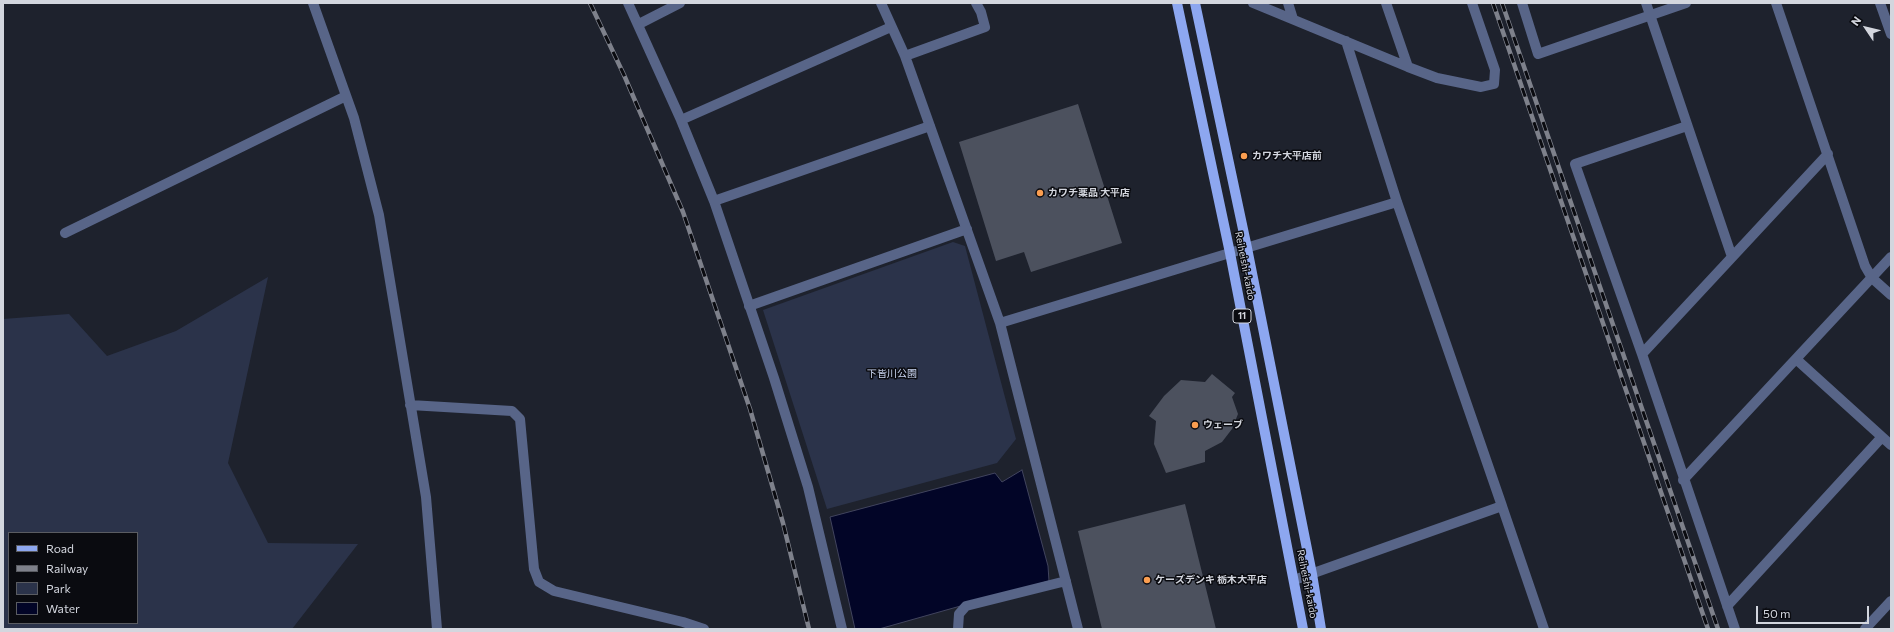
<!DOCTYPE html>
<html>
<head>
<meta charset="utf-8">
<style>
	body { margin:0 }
	#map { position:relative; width:1894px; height:632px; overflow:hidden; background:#1e222d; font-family:Commissioner,sans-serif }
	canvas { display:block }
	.frame { position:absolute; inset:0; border:4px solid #d3d6de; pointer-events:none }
	.legend { position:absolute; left:8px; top:532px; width:130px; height:92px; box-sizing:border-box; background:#0a0b10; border:1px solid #5a5c62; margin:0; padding:5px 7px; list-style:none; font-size:12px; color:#d3d6de }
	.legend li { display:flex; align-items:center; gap:8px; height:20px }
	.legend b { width:20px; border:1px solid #5a5c62 }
	.north { position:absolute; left:1846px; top:8px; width:40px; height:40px; -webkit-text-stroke:3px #0a0b10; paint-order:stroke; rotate:305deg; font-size:11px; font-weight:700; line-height:16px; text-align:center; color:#d3d6de }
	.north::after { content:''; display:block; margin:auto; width:14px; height:18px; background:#d3d6de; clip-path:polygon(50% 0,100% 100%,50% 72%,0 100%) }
	.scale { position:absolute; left:1756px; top:606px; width:113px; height:18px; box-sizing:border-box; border:2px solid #d3d6de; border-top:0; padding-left:5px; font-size:12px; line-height:14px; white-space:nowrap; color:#d3d6de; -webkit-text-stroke:3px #0a0b10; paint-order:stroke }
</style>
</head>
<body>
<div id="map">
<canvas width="1894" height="632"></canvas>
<div class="frame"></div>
<ul class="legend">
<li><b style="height:5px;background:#8da7f0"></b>Road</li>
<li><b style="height:5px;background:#7e818b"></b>Railway</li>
<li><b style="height:11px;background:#2b334a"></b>Park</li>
<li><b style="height:11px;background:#020527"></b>Water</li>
</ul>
<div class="north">N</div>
<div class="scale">50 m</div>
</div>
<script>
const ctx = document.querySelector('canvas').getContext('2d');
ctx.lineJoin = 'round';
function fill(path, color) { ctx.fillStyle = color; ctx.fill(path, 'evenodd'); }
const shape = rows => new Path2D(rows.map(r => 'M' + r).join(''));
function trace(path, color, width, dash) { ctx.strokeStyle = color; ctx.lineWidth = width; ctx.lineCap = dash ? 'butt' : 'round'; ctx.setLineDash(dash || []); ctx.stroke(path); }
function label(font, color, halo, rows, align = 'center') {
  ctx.font = font + ' Commissioner,"Noto Sans JP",sans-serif'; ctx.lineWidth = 3; ctx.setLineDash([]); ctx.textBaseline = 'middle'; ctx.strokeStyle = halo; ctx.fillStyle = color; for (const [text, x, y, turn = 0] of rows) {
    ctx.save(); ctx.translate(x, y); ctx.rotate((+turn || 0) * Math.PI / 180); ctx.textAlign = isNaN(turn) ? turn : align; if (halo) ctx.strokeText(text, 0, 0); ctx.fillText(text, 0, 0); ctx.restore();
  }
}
fill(shape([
	[953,242,965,246,1016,439,997,463,827,509,763,310],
	[268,277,228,463,268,543,358,544,292,629,3,629,3,319,69,314,107,356,176,331],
	[9,533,137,533,137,623,9,623]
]), '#2b334a');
const water = shape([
	[1022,470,1048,566,1049,581,879,629,855,629,830,517,995,473,1002,482,1022,470]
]);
fill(water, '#020527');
trace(water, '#41445e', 1);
fill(shape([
	[1078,104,1122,243,1031,272,1024,252,996,261,959,142],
	[1212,374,1235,393,1232,397,1238,414,1232,429,1222,442,1205,451,1205,462,1166,473,1154,444,1156,421,1149,416,1164,396,1181,380,1205,382],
	[1185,504,1216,629,1102,629,1078,531]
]), '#4c515e');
trace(shape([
	[313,3,354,118,379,215,426,497,437,629],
	[628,3,681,120,714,201,774,378,808,487,842,629],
	[881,3,905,56,1000,323,1078,629],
	[1253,3,1408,67,1437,78,1481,87,1494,84,1495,70,1472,3],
	[1288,3,1293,19],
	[1386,3,1408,67],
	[1522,3,1538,54,1686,3],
	[1646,3,1732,257],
	[1776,3,1865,266,1872,278,1891,295],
	[1880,3,1891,34],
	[639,24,680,3],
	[905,56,985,27,981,12,976,3],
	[681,120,891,27],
	[1687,126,1575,164,1642,354,1735,629],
	[714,201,930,126],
	[65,233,346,96],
	[749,306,967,229],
	[1000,323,1397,202],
	[1642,354,1828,154],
	[1796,359,1891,445],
	[410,405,512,411,520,419,534,569,539,582,554,591,683,622,704,629],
	[1683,480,1891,257],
	[1502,506,1544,629],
	[1294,580,1502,506,1397,202,1346,41],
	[1727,606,1882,437],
	[958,629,959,614,966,606,1066,581],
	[1865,629,1891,601]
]), '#586588', 10);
trace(shape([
	[1177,3,1230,253,1303,629],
	[1195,3,1247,248,1312,574,1321,629]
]), '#8da7f0', 10);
const rail = shape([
	[590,3,624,75,683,212,750,409,783,523,809,629],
	[1493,3,1708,629],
	[1502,3,1718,629]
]);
trace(rail, '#7e818b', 4.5);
trace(rail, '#0a0b10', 3, [9]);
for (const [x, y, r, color] of [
	[1244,156,4,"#fb9e50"],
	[1040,193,4,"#fb9e50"],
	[1195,425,4,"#fb9e50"],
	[1147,580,4,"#fb9e50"]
]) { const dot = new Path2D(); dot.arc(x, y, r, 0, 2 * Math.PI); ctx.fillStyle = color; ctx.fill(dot); trace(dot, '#0a0b10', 1.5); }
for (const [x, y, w] of [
	[1242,316,18]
]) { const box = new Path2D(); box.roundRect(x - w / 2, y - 7, w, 14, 3); ctx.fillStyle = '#0a0b10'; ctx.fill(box); trace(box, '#d3d6de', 1); }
label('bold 9px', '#d3d6de', null, [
	["11",1242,316]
]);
label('bold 10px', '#d3d6de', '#0a0b10', [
	["カワチ大平店前",1252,156],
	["カワチ薬品 大平店",1048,193],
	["ウェーブ",1203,425],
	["ケーズデンキ 栃木大平店",1155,580]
], 'left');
label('10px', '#d3d6de', '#0a0b10', [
	["Reiheishi-kaido",1245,266,79],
	["Reiheishi-kaido",1307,584,79]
]);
label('10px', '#ced9f5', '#0a0b10', [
	["下皆川公園",892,374]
]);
</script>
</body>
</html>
